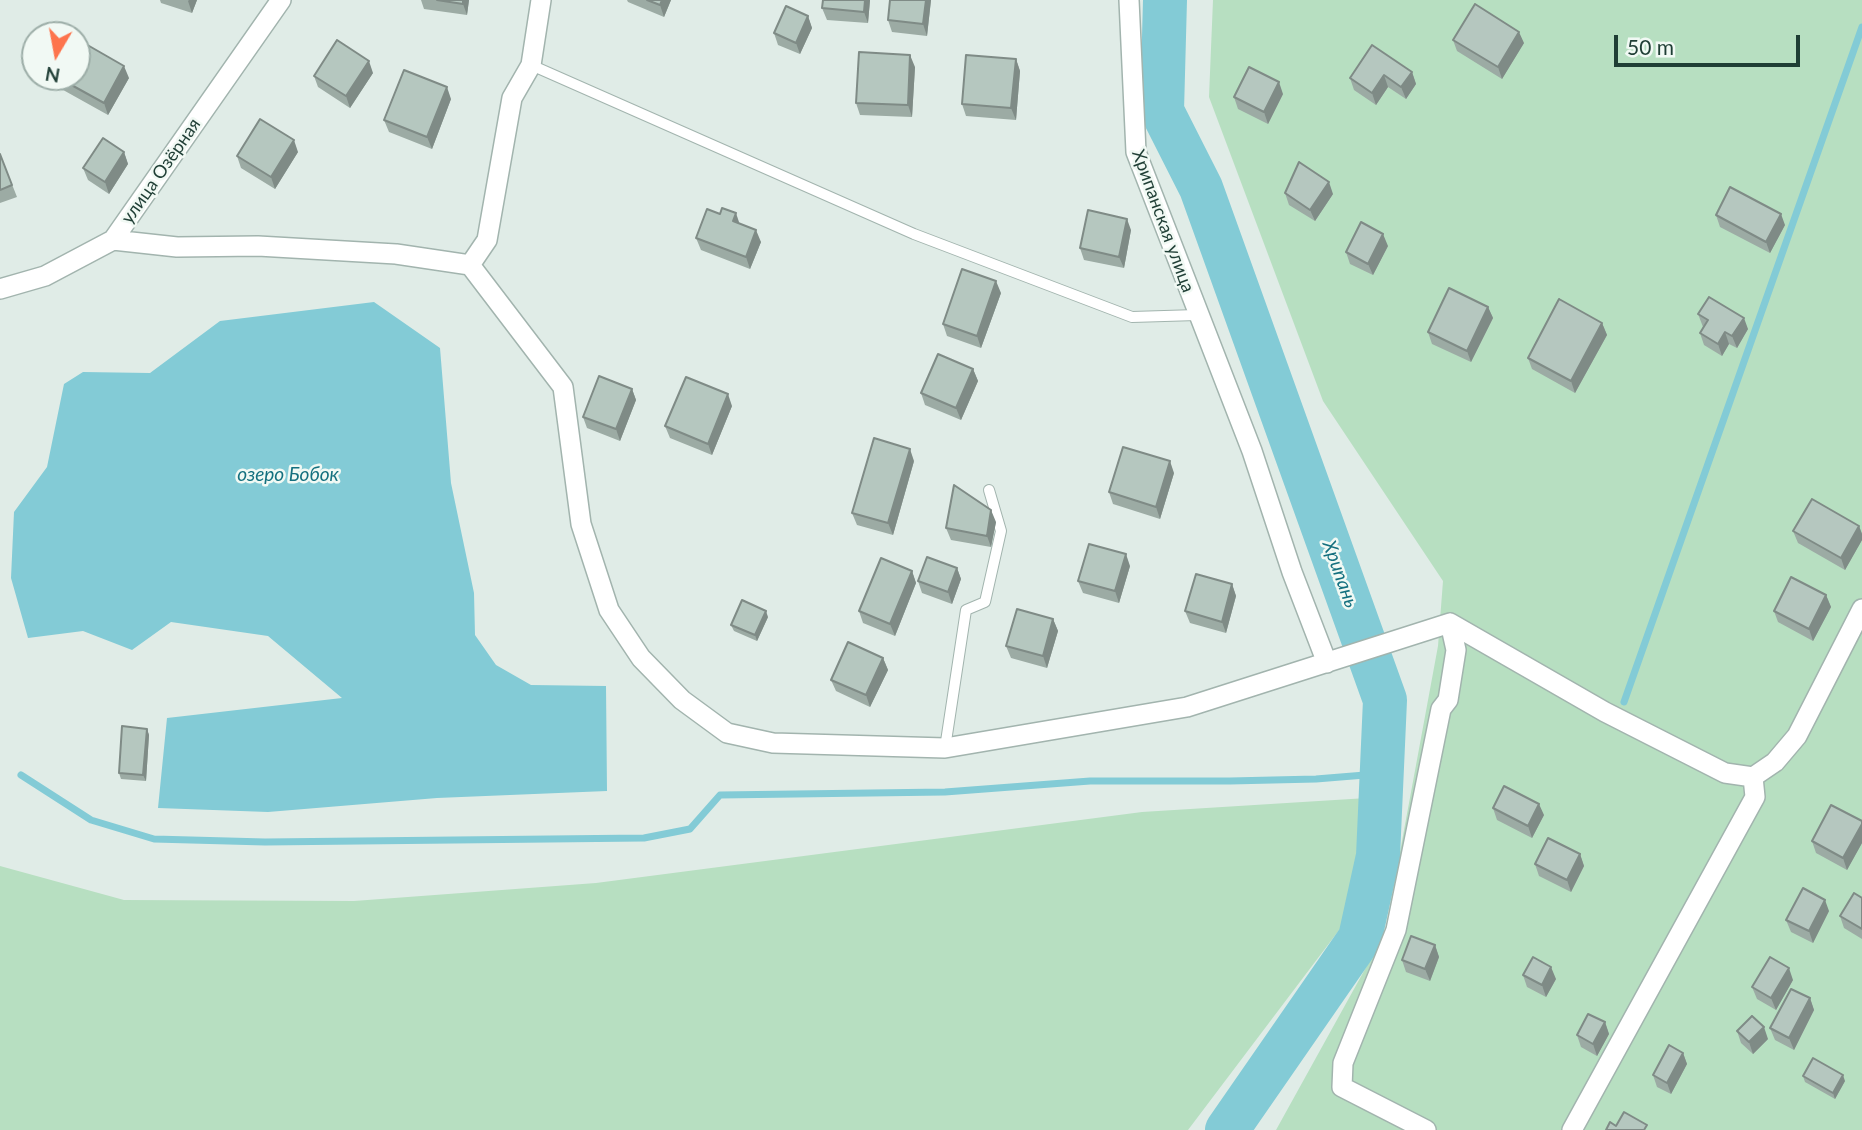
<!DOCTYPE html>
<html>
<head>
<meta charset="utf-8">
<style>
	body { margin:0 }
	#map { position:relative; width:1862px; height:1130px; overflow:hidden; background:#e0ece7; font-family:Lato,sans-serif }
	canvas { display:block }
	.north { position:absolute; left:21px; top:21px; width:70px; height:70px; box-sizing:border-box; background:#f1f9f4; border:2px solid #9daea8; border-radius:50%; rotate:190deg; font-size:19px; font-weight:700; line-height:28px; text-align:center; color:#1f3e35 }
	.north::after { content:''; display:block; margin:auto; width:24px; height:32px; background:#fd744d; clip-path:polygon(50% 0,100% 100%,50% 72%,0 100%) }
	.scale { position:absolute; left:1614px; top:35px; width:186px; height:32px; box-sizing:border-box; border:4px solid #1f3e35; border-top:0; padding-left:9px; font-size:21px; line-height:24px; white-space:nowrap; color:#1f3e35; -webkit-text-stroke:5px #f1f9f4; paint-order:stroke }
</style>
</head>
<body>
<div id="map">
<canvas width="1862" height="1130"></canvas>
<div class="north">N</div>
<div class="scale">50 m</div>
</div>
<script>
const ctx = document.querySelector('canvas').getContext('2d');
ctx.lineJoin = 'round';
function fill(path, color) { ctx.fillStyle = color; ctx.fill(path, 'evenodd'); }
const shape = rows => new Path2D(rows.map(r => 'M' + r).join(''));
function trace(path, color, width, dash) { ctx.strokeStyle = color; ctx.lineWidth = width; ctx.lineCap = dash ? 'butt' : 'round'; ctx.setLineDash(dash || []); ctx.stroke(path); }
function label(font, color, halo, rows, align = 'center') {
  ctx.font = font + ' Lato,sans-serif'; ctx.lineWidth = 5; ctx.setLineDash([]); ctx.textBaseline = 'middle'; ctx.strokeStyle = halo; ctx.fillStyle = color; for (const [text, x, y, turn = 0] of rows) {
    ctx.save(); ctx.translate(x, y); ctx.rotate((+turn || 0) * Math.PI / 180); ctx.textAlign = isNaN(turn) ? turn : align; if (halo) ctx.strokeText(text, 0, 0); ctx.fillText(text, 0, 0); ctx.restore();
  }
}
fill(shape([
	[1213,0,1862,0,1862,1130,1276,1130,1385,933,1438,646,1443,581,1323,401,1209,97],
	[1367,798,1352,913,1188,1130,0,1130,0,866,124,900,354,901,596,883,1142,812]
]), '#b7dfc1');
fill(shape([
	[374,302,440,348,451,483,474,593,475,635,496,665,531,685,606,686,607,791,437,798,268,812,158,808,167,718,342,698,268,636,171,622,132,650,83,631,28,638,11,578,14,512,47,467,64,384,83,372,150,373,220,321]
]), '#83cbd6');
trace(shape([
	[1624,702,1862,27],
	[21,775,91,820,154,839,265,842,644,838,690,829,720,795,945,792,1090,781,1230,781,1316,779,1365,775,1382,776]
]), '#83cbd6', 7);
trace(shape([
	[1165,0,1162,111,1201,188,1385,700,1378,856,1360,938,1227,1130]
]), '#83cbd6', 44);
const service = shape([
	[531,65,914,234,1132,317,1197,315],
	[945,748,966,610,985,602,1001,531,989,490]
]);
const minor = shape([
	[541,0,531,65,512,98,487,240,470,265,563,387,581,524,609,610,641,658,682,700,727,733,773,743,945,748,1187,707,1450,623,1605,712,1725,773,1753,777,1775,762,1797,736,1862,609],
	[1129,0,1136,152,1252,451,1292,572,1327,663],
	[113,240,177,247,258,246,396,254,470,265],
	[0,289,45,276,113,240,281,0],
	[1426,1130,1342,1087,1343,1063,1396,930,1441,709,1448,700,1456,650,1450,623],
	[1572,1130,1755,797,1753,777]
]);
trace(service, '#a2b4ae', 12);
trace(minor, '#a2b4ae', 22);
trace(service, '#fff', 10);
trace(minor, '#fff', 19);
fill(shape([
	[160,0,197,0,192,13,161,3],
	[421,0,469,0,467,15,424,9],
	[627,0,671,0,664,17,628,2],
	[823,0,870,0,868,23,827,20,822,8],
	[890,0,931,0,927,36,892,32,888,20],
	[808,16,812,28,800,54,778,45,774,33],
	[1453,40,1524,43,1502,79,1457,51],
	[1016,59,1020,71,1016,120,966,116,962,104],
	[915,67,912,117,860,115,856,103],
	[1412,72,1416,84,1406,99,1388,87,1376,105,1354,90,1350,78],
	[373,73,350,108,318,87,314,76],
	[53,77,77,77,129,78,108,115,56,86],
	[1283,94,1268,124,1238,109,1234,97],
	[451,99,432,149,389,132,384,120],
	[124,152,128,164,109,194,88,180,83,168],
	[298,152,275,189,241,168,237,156],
	[0,154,17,197,0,203],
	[1285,193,1333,194,1315,221,1289,205],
	[1716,215,1785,225,1770,253,1720,227],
	[740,223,761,242,750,269,701,250,696,238],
	[1131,230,1124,268,1084,260,1080,248],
	[1388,246,1373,275,1350,264,1346,252],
	[1001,293,981,348,947,336,943,324],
	[1488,307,1493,318,1471,362,1432,344,1428,332],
	[1698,314,1748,329,1737,348,1729,344,1722,356,1704,345,1700,333,1703,327],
	[1602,323,1607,335,1575,393,1532,369,1528,358],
	[973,369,978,381,961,420,925,405,921,393],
	[632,389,636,400,620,441,587,428,583,417],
	[732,406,712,455,670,438,665,426],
	[914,461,893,535,857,525,852,513],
	[1174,473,1160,519,1113,504,1109,492],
	[996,522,991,547,951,540,946,528],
	[1859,526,1862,534,1862,540,1845,570,1798,543,1793,531],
	[1130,566,1119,603,1083,593,1078,581],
	[957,568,961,579,952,604,922,593,918,581],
	[912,571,916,583,895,636,863,623,859,611],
	[1232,584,1236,596,1226,633,1190,623,1185,611],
	[1826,595,1831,607,1813,641,1778,622,1774,611],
	[768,617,757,641,734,631,731,625],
	[1053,619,1058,631,1047,668,1011,658,1006,646],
	[883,658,888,670,870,707,836,691,831,680],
	[147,729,149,735,146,781,121,779,119,773],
	[1493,808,1544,815,1532,838,1497,820],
	[1862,821,1862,843,1847,870,1816,853,1812,841],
	[1580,854,1584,866,1571,892,1539,876,1535,864],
	[1862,898,1862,939,1844,928,1840,916],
	[1829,911,1813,943,1791,932,1786,920],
	[1435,945,1439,957,1430,981,1406,972,1402,960],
	[1523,975,1556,979,1546,997,1527,987],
	[1793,980,1776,1010,1757,999,1752,987],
	[1810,998,1814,1010,1794,1050,1775,1040,1770,1028],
	[1605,1022,1609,1034,1597,1056,1581,1047,1577,1035],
	[1737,1031,1768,1039,1753,1054,1741,1043],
	[1683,1053,1687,1064,1671,1094,1657,1087,1653,1075],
	[1803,1076,1845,1081,1835,1099,1805,1082]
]), '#9caba4');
fill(shape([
	[189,0,197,0,192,13,188,1],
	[463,0,469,0,467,15,463,4],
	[662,0,671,0,664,17,660,5],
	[865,0,870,0,868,23,864,12],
	[926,0,931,0,927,36,923,24],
	[808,16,812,28,800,54,796,43],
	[1519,32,1524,43,1502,79,1498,67],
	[910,55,915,67,912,117,908,105],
	[1016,59,1020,71,1016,120,1011,108],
	[369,61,373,73,350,108,346,96],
	[124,66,129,78,108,115,104,103],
	[1412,72,1416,84,1406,99,1401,87],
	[1384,75,1388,87,1376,105,1372,93],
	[1279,82,1283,94,1268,124,1264,112],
	[447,87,451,99,432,149,427,137],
	[294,140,298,152,275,189,271,177],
	[124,152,128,164,109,194,105,182],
	[1329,182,1333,194,1315,221,1310,210],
	[736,213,740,225,733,221],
	[1781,214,1785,225,1770,253,1766,242],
	[1127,219,1131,230,1124,268,1119,257],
	[756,230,761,242,750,269,746,257],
	[1383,234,1388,246,1373,275,1368,264],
	[996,281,1001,293,981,348,977,336],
	[1488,307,1493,318,1471,362,1467,351],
	[1744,318,1748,329,1737,348,1732,336],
	[1602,323,1607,335,1575,393,1571,381],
	[1725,332,1729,344,1722,356,1718,344],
	[973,369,978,381,961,420,956,408],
	[632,389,636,400,620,441,616,429],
	[728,394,732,406,712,455,708,444],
	[910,449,914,461,893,535,888,523],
	[1170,461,1174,473,1160,519,1156,507],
	[991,510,996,522,991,547,987,536],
	[1859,526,1862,534,1862,540,1845,570,1841,558],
	[1126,554,1130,566,1119,603,1115,591],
	[957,568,961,579,952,604,948,592],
	[912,571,916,583,895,636,890,624],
	[1232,584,1236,596,1226,633,1222,622],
	[1826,595,1831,607,1813,641,1809,629],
	[766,611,768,617,757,641,755,635],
	[1053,619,1058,631,1047,668,1043,656],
	[883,658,888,670,870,707,866,695],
	[147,729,149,735,146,781,143,775],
	[1539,804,1544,815,1532,838,1528,826],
	[1862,824,1862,843,1847,870,1843,858],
	[1580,854,1584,866,1571,892,1567,880],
	[1825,900,1829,911,1813,943,1809,931],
	[1435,945,1439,957,1430,981,1425,969],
	[1551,967,1556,979,1546,997,1542,985],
	[1789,968,1793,980,1776,1010,1771,998],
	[1810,998,1814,1010,1794,1050,1789,1038],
	[1605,1022,1609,1034,1597,1056,1593,1044],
	[1764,1027,1768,1039,1753,1054,1749,1042],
	[1683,1053,1687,1064,1671,1094,1667,1083],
	[1843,1075,1845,1081,1835,1099,1833,1093]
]), '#7f8b86');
const building = shape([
	[437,0,463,0,463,4,437,0],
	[647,0,662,0,660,5,647,0],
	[823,0,865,0,864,12,822,8,823,0],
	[890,0,926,0,923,24,888,20,890,0],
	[1475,4,1519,32,1498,67,1453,40,1475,4],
	[786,6,808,16,796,43,774,33,786,6],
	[77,39,124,66,104,103,57,77,77,77,77,39],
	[337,40,369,61,346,96,314,76,337,40],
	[1372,45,1412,72,1401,87,1384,75,1372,93,1350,78,1372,45],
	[859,52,910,55,908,105,856,103,859,52],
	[966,55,1016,59,1011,108,962,104,966,55],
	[1249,67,1279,82,1264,112,1234,97,1249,67],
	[404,70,447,87,427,137,384,120,404,70],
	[260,119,294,140,271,177,237,156,260,119],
	[103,138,124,152,105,182,83,168,103,138],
	[0,154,12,185,0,190,0,154],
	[1299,162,1329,182,1310,210,1285,193,1299,162],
	[1730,187,1781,214,1766,242,1716,215,1730,187],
	[722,208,736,213,733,221,756,230,746,257,696,238,707,209,720,214,722,208],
	[1088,210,1127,219,1119,257,1080,248,1088,210],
	[1361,222,1383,234,1368,264,1346,252,1361,222],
	[962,269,996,281,977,336,943,324,962,269],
	[1449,288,1488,307,1467,351,1428,332,1449,288],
	[1709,297,1744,318,1732,336,1725,332,1718,344,1700,333,1708,320,1698,314,1709,297],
	[1559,299,1602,323,1571,381,1528,358,1559,299],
	[938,354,973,369,956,408,921,393,938,354],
	[599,376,632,389,616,429,583,417,599,376],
	[686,377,728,394,708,444,665,426,686,377],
	[874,438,910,449,888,523,852,513,874,438],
	[1123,447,1170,461,1156,507,1109,492,1123,447],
	[954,485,991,510,987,536,946,528,954,485],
	[1812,499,1859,526,1841,558,1793,531,1812,499],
	[1089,544,1126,554,1115,591,1078,581,1089,544],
	[927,557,957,568,948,592,918,581,927,557],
	[881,558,912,571,890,624,859,611,881,558],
	[1196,574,1232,584,1222,622,1185,611,1196,574],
	[1791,577,1826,595,1809,629,1774,611,1791,577],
	[742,600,766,611,755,635,731,625,742,600],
	[1017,609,1053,619,1043,656,1006,646,1017,609],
	[848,642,883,658,866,695,831,680,848,642],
	[122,726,147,729,143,775,119,773,122,726],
	[1504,786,1539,804,1528,826,1493,808,1504,786],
	[1831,805,1862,821,1862,824,1843,858,1812,841,1831,805],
	[1548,838,1580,854,1567,880,1535,864,1548,838],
	[1803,888,1825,900,1809,931,1786,920,1803,888],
	[1854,893,1862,898,1862,929,1840,916,1854,893],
	[1411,936,1435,945,1425,969,1402,960,1411,936],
	[1533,957,1551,967,1542,985,1523,975,1533,957],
	[1770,957,1789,968,1771,998,1752,987,1770,957],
	[1791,989,1810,998,1789,1038,1770,1028,1791,989],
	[1588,1014,1605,1022,1593,1044,1577,1035,1588,1014],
	[1752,1016,1764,1027,1749,1042,1737,1031,1752,1016],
	[1669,1045,1683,1053,1667,1083,1653,1075,1669,1045],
	[1813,1058,1843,1075,1833,1093,1803,1076,1813,1058],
	[1624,1112,1647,1125,1644,1130,1606,1130,1610,1122,1616,1126,1624,1112]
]);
fill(building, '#b5c7bf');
trace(building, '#7f8b86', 2);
label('18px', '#1f3e35', '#f1f9f4', [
	["улица Озёрная",161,171,-55],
	["Хрипанская улица",1163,221,70]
]);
label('italic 19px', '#14707f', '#f1f9f4', [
	["озеро Бобок",288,475],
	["Хрипань",1340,574,70]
]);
</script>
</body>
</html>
